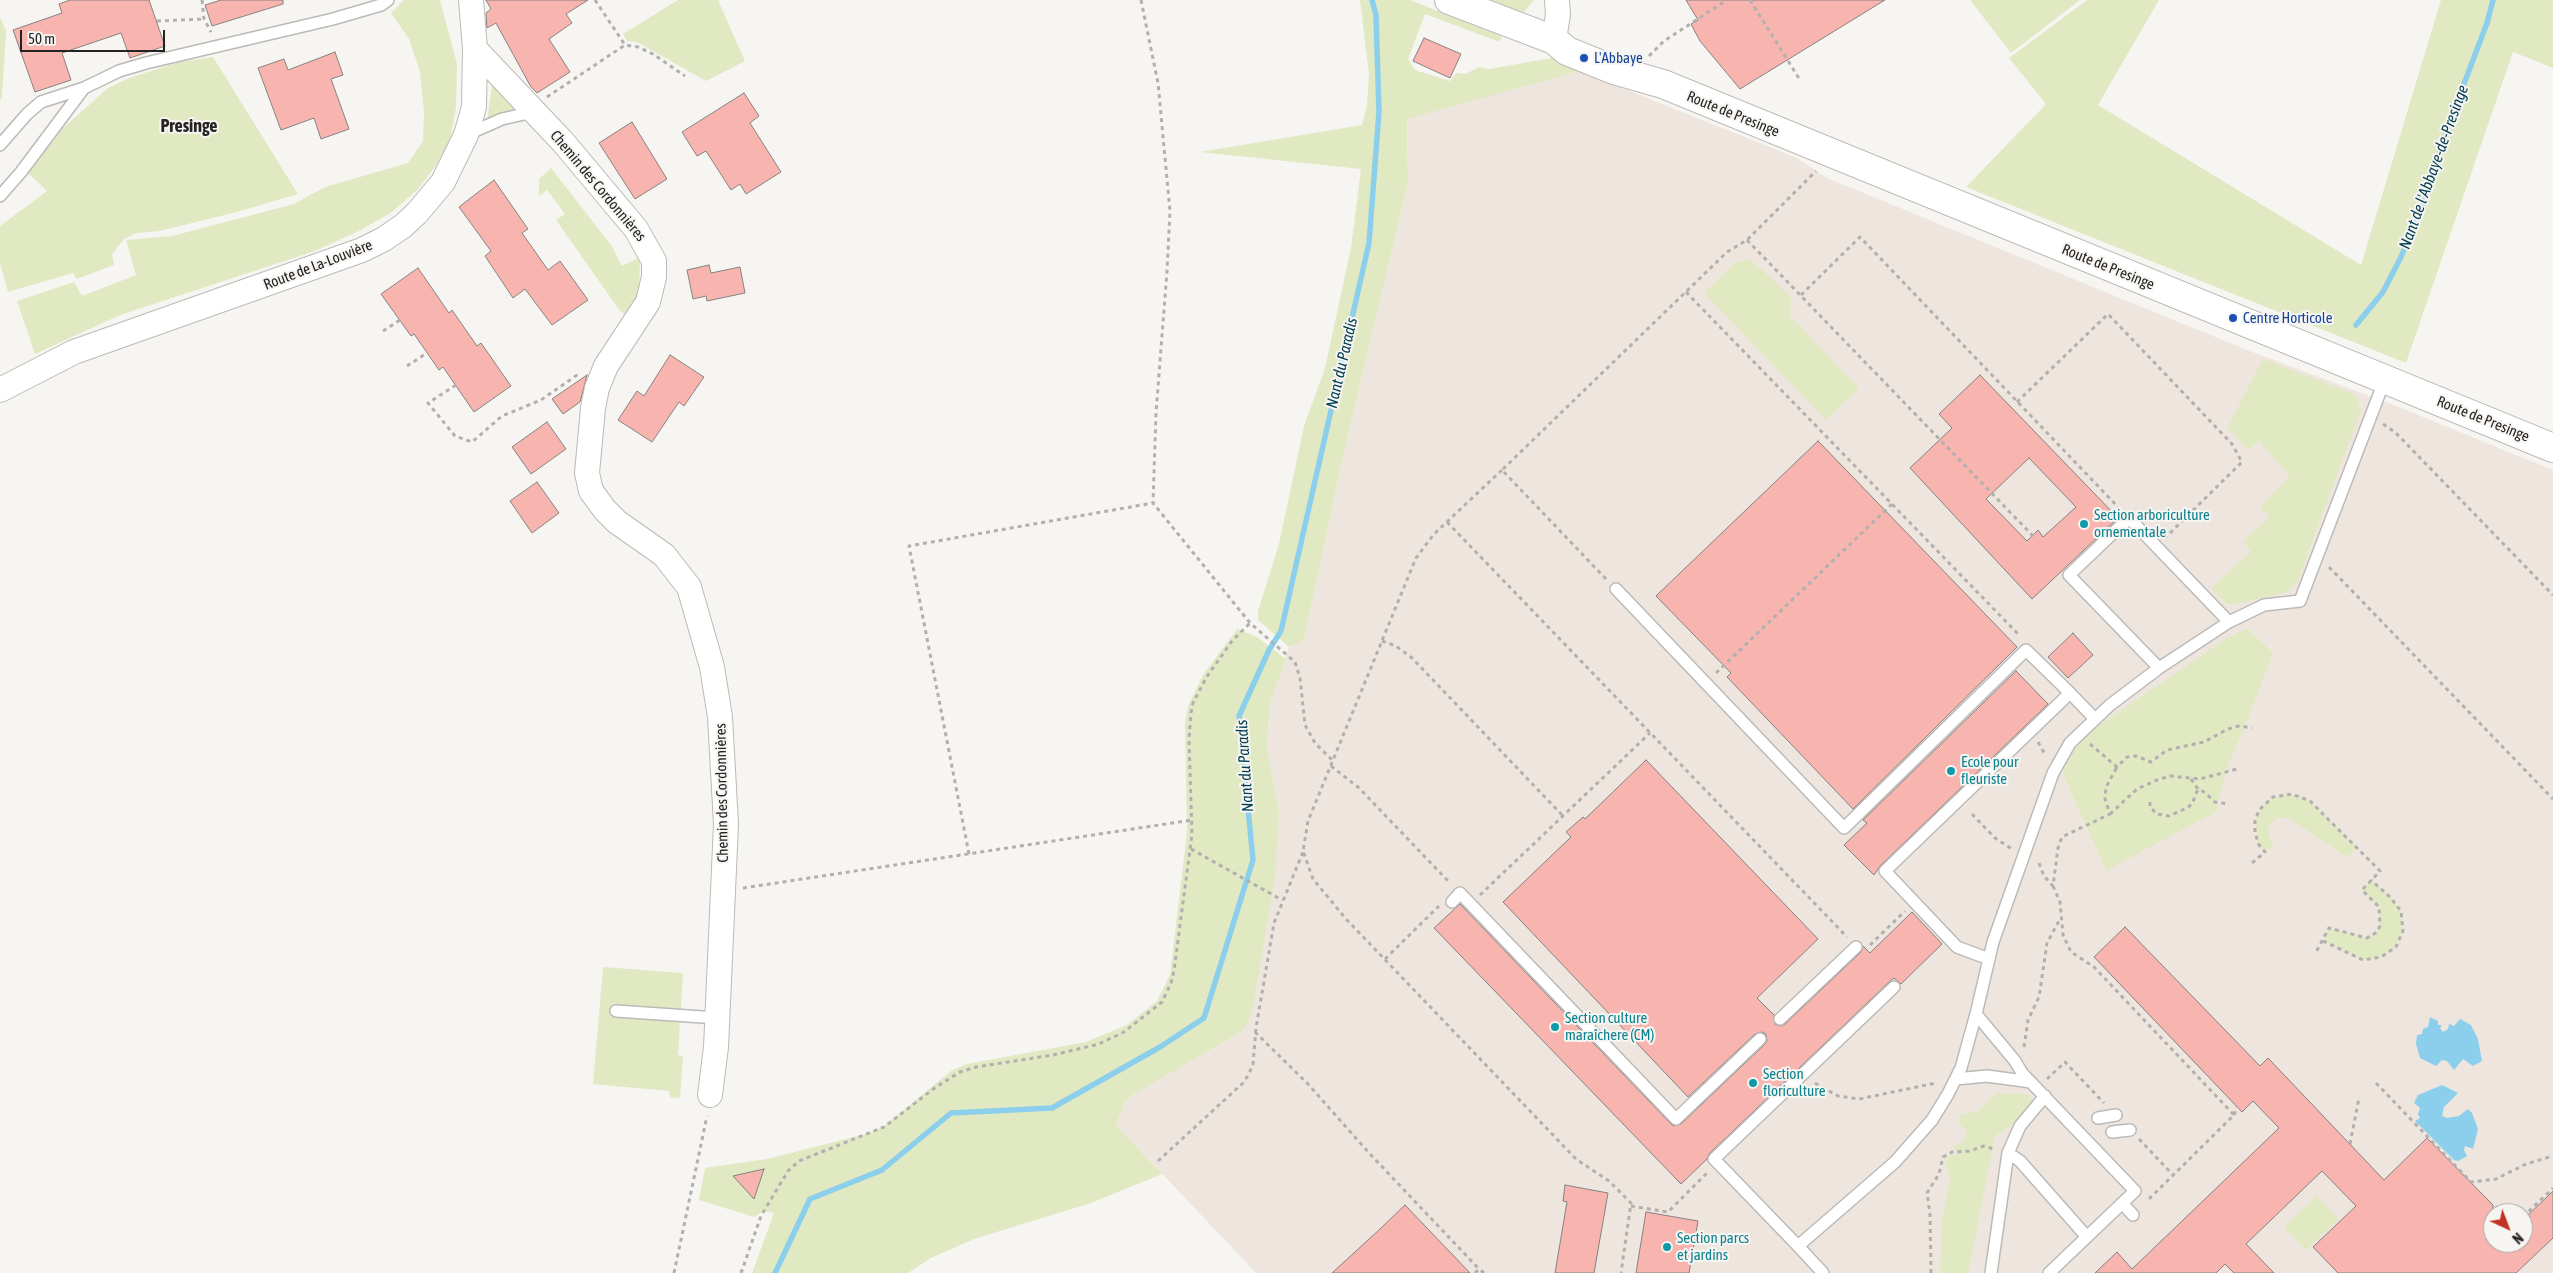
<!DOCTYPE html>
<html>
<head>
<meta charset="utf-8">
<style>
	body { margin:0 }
	#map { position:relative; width:2553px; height:1273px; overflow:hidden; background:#f7f5f2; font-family:"Asap Condensed",sans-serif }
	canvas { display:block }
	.north { position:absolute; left:2483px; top:1203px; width:50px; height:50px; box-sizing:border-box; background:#f7f5f2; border:1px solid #a3a19f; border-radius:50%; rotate:137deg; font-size:14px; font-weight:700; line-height:20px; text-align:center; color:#242322 }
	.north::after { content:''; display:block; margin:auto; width:18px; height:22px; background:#c03324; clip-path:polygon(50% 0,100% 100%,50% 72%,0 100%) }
	.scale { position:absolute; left:20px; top:30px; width:145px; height:22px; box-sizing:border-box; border:2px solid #242322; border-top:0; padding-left:6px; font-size:15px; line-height:18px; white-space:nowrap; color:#242322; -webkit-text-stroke:4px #f7f5f2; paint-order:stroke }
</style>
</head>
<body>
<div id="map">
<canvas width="2553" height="1273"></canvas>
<div class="north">N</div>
<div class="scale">50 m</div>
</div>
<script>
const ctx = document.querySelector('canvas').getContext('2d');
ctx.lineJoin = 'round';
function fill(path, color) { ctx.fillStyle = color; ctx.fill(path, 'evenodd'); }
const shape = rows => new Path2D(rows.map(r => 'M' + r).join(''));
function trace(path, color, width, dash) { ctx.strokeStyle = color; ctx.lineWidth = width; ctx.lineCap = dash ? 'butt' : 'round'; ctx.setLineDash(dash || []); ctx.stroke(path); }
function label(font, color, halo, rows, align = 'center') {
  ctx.font = font + ' "Asap Condensed",sans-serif'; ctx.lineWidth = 4; ctx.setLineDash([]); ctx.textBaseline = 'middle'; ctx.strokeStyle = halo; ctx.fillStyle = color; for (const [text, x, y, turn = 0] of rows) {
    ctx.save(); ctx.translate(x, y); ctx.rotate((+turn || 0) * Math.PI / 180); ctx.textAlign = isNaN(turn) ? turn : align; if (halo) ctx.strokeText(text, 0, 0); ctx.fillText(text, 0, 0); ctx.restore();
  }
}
fill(shape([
	[1580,71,1797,158,1827,178,2247,350,2391,404,2553,470,2553,1273,1256,1273,1116,1125,1126,1099,1243,1031,1279,812,1267,747,1270,703,1289,647,1304,640,1344,452,1408,183,1407,118],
	[2493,1213,2523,1213,2523,1243,2493,1243]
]), '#eee6de');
fill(shape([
	[404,0,440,0,457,64,456,108,450,140,438,163,418,189,392,212,361,230,315,251,120,315,35,354,17,301,74,282,82,296,136,275,126,240,172,236,294,204,325,187,408,163,423,141,424,112,420,72,409,39,391,13],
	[678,0,718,0,745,61,706,81,637,42,627,41,623,34],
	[1360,0,1410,0,1501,36,1501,40,1497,41,1425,14,1408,59,1415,70,1450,81,1456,73,1465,74,1479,67,1489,69,1557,57,1580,71,1407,119,1408,183,1344,452,1304,640,1289,647,1258,620,1258,611,1279,544,1304,426,1325,368,1351,248,1361,169,1200,152,1362,125,1367,105,1369,74],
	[1491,0,1534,0,1523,13],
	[1970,0,2080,0,2011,53],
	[2087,0,2159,0,2098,105,2361,265,2441,0,2553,0,2553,68,2513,52,2406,363,1966,187,2046,104,2009,58],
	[0,17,6,31,2,97,0,100],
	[213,57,298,194,233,213,159,231,137,233,124,239,112,254,114,265,77,279,73,273,8,292,0,263,0,226,47,191,28,173,63,128,108,88,129,78,179,62],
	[492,86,494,86,522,111,487,122],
	[551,168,611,245,622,266,638,258,640,260,639,293,635,304,627,315,620,311,556,220,565,214,547,190,539,196,539,179],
	[1750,259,1791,297,1790,316,1859,388,1826,420,1704,293,1735,263],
	[2263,359,2352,393,2356,396,2361,410,2297,583,2287,592,2232,605,2226,603,2211,589,2251,551,2243,541,2270,517,2260,507,2290,476,2259,441,2249,450,2227,428],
	[2247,628,2273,653,2247,721,2227,767,2216,812,2118,864,2107,872,2063,774,2076,744,2101,724,2227,638],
	[1237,629,1257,637,1286,659,1270,703,1267,747,1279,812,1275,878,1252,1013,1243,1031,1126,1099,1116,1125,1162,1174,1091,1203,974,1239,931,1258,908,1273,752,1273,774,1213,764,1211,754,1217,699,1200,705,1168,767,1159,869,1133,883,1127,951,1071,967,1064,1086,1042,1127,1025,1157,1001,1170,975,1187,832,1185,723,1188,706,1203,675],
	[2285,794,2297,795,2310,801,2357,847,2347,857,2288,818,2277,818,2269,825,2268,834,2274,846,2265,852,2257,840,2256,816,2267,801],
	[2371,880,2390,897,2401,911,2403,931,2392,951,2375,959,2363,960,2323,941,2329,928,2367,938,2377,932,2380,926,2379,907,2362,890],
	[603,967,683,973,678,1055,683,1056,680,1098,670,1097,669,1091,593,1084],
	[1996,1093,2027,1094,2033,1100,2016,1122,1995,1136,1968,1273,1940,1273,1942,1221,1950,1178,1945,1161,1949,1155,1958,1155,1953,1146,1963,1142,1967,1133,1960,1123,1960,1114,1978,1112],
	[2317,1196,2339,1219,2306,1250,2284,1227]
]), '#e1e9c3');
fill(shape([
	[2430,1017,2438,1021,2438,1025,2442,1025,2440,1028,2443,1032,2448,1029,2449,1024,2454,1026,2460,1019,2471,1025,2478,1039,2482,1061,2473,1066,2463,1059,2454,1070,2447,1061,2442,1060,2436,1066,2420,1058,2416,1044,2417,1035,2422,1034,2423,1029,2428,1027],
	[2442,1085,2458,1093,2444,1107,2442,1116,2447,1118,2459,1116,2468,1109,2472,1113,2478,1129,2473,1149,2465,1146,2464,1150,2467,1156,2458,1161,2454,1160,2415,1121,2420,1118,2418,1114,2420,1108,2414,1103,2418,1095]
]), '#8ccfec');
trace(shape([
	[2356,325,2383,292,2401,257,2423,204,2450,121,2487,23,2493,0],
	[775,1273,810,1199,882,1170,951,1113,1052,1108,1160,1047,1204,1018,1253,860,1239,716,1269,650,1281,631,1369,243,1379,112,1376,15,1372,0]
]), '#8ccfec', 5.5);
const building = shape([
	[70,0,149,0,165,46,130,58,121,33,62,53,71,80,35,92,13,30,62,13,59,4,70,0],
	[221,0,283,0,283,4,212,26,205,5,221,0],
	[486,0,588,0,566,14,572,23,549,39,570,72,537,93,531,87,496,23,487,28,486,13,491,9,486,0],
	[1686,0,1885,0,1740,89,1700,41,1691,24,1698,20,1686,0],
	[1424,38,1461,54,1450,78,1413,61,1424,38],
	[335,52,343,75,331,79,349,129,321,139,314,118,281,130,258,68,284,59,288,70,335,52],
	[744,93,759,116,750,123,781,172,746,194,740,184,731,190,706,151,697,156,682,132,744,93],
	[632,122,667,179,635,199,599,143,632,122],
	[494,180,528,229,522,233,548,270,560,261,588,300,552,325,525,289,513,298,485,256,491,251,459,207,494,180],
	[709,265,711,273,740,267,745,293,707,301,706,296,693,299,687,270,709,265],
	[418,268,449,313,452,310,477,346,481,343,511,386,474,412,443,367,439,370,414,334,411,336,381,294,418,268],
	[670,355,704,377,684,406,679,402,652,442,618,420,637,391,644,396,670,355],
	[587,375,580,402,563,414,552,399,587,375],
	[1980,375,2118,518,2032,599,1910,468,1952,428,1939,414,1980,375],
	[2029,458,2076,507,2043,537,2038,530,2027,541,1986,499,2029,458],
	[547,422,566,449,531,474,512,447,547,422],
	[1818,441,2017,647,1853,809,1727,677,1731,673,1656,596,1818,441],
	[537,482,559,513,532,533,510,501,537,482],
	[2073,633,2093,655,2068,678,2048,657,2073,633],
	[2016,671,2048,704,1880,866,1874,875,1844,845,1867,823,1863,820,2016,671],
	[1646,760,1818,939,1757,998,1774,1015,1775,1024,1781,1026,1785,1024,1861,952,1863,946,1870,953,1912,912,1942,944,1901,984,1894,978,1889,982,1709,1154,1707,1159,1681,1184,1434,928,1460,904,1671,1124,1674,1126,1681,1124,1765,1044,1767,1041,1766,1034,1762,1032,1755,1034,1688,1097,1503,902,1571,837,1566,832,1583,817,1585,819,1646,760],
	[2125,927,2260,1066,2268,1058,2384,1180,2427,1138,2493,1205,2493,1243,2523,1243,2523,1220,2553,1191,2553,1238,2516,1273,2338,1273,2313,1247,2356,1206,2322,1171,2246,1244,2274,1273,2234,1273,2225,1264,2216,1273,2095,1273,2117,1252,2132,1269,2279,1128,2253,1101,2242,1112,2094,957,2125,927],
	[764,1169,754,1199,733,1176,764,1169],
	[1565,1185,1608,1193,1594,1273,1555,1273,1567,1202,1563,1201,1565,1185],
	[1405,1205,1470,1273,1332,1273,1380,1229,1405,1205],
	[1646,1212,1698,1221,1689,1273,1636,1273,1646,1212]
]);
fill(building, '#f8b5af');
trace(building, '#858281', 1);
const lane = shape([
	[468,134,502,119,533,112],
	[0,145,27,114,41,102,84,88],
	[0,196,21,172,84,88,119,71,146,63,333,19,381,5,388,0],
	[1616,589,1844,828,2026,650,2070,693],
	[2159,668,2069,575,2129,518,2229,622],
	[1452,902,1460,893,1676,1119,1760,1039],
	[1989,959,1957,947,1885,871,2070,693,2094,718],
	[616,1011,717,1018],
	[1780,1019,1856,947],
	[1956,1079,1987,1076,2031,1082],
	[2098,1118,2116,1115],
	[2112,1132,2130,1130],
	[2008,1153,2020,1161,2087,1237],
	[2122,1203,2133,1215],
	[1798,1246,1714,1159,1894,987],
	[1823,1273,1798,1246,1895,1162,1932,1120,1948,1094,1961,1068,1976,1014],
	[1991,1273,2008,1153,2020,1126,2045,1096],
	[2049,1273,2135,1191,2022,1073,2015,1061,1976,1014,1993,942,2042,804,2053,773,2070,743,2110,705,2159,668,2229,622,2264,605,2300,601,2385,379]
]);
const street = shape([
	[1554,40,1558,14,1557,0],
	[475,49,563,142,636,229,654,261,654,277,648,302,606,366,597,388,593,408,587,473,591,491,605,510,617,522,664,555,689,587,712,667,720,717,726,824,716,1047,710,1095],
	[0,390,74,352,362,250,384,239,403,226,417,213,443,182,466,135,474,107,475,49,471,0]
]);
const secondary = shape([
	[1449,0,1554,40,1567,51,1614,70,1663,84,2553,448]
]);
trace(lane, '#bcbab7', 14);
trace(street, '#bcbab7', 26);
trace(secondary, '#bcbab7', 30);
trace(shape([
	[202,0,204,19,211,32],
	[595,0,625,45],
	[1141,0,1158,83,1170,211,1167,271,1156,413,1153,503,1250,623,1295,662,1300,678,1305,725,1315,743,1333,761],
	[1750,0,1800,80],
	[157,21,204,19],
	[1649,56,1664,41,1727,0],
	[547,97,625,45,638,47,653,54,685,76],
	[1747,240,2034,537],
	[1686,292,2020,636],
	[1801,295,1860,237,2118,507],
	[383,331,400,320],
	[407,366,427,353],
	[456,385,428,403,455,436,472,442,502,416,541,400,580,373],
	[2017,402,2108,314,2232,444,2242,462,2166,537],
	[2383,424,2395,432,2553,595],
	[1502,470,1434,534,1416,558,1308,821,1303,851,1313,879,1346,919,1576,1159,1609,1181,1631,1203,1621,1273],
	[1447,522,1847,937],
	[2329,567,2553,799],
	[1606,579,1502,470,1727,252,1747,240,1816,171],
	[1382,641,1396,646,1412,658,1563,816],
	[1716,673,1892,504],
	[2038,742,2046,756],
	[2090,744,2117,767,2127,757,2136,756,2151,762,2167,750,2204,742,2228,729,2238,726,2252,728],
	[1331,766,1359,788,1450,883],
	[2191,779,2198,789,2204,792,2215,802,2229,804],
	[2150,802,2150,807,2157,814,2169,816,2187,808,2192,804,2198,789],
	[1972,814,1995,838,2012,849],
	[2110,814,2137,789,2157,780,2170,776,2200,779,2237,769],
	[1191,849,1282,900],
	[969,854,909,546,1153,503],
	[2039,863,2044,876,2053,886,2058,848,2062,837,2110,814,2105,799,2106,787,2117,767],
	[2252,863,2265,852,2259,845,2255,833,2255,821,2259,810,2273,797,2292,794,2310,801,2380,871,2362,890,2379,907,2380,926,2377,932,2367,938,2329,928,2316,952],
	[2053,886,2060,902,2063,935,2071,952,2094,967,2234,1115,2148,1200],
	[743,888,1192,820],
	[1480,895,1650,733],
	[2323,941,2363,960,2381,957,2396,947,2403,931,2401,911,2390,897,2371,880],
	[1870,945,1905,911],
	[1385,959,1439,906],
	[1255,1032,1307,1083,1370,1154,1479,1269],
	[2024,1047,2028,1020,2039,997,2047,943,2060,919],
	[2047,1079,2065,1062,2104,1103],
	[1815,1083,1838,1096,1859,1099,1936,1083],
	[2376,1083,2471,1182,2496,1179,2526,1164,2553,1156],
	[2234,1115,2237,1106],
	[2139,1139,2173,1175],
	[2350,1144,2359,1098],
	[1158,1161,1243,1083,1249,1074,1253,1064,1256,1028,1274,923,1303,852],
	[1631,1206,1668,1212,1708,1172],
	[2523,1217,2553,1188],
	[674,1273,707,1116],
	[741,1273,761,1216,788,1171,799,1161,884,1127,936,1087,960,1072,976,1067,1053,1055,1099,1044,1124,1032,1162,1002,1171,983,1174,971,1192,834,1189,740,1191,713,1193,703,1206,678,1232,641,1250,623],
	[1475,1273,1479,1269,1484,1273],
	[1931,1273,1930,1214,1927,1193,1939,1174,1943,1157,1952,1152,1969,1151,1984,1146,1994,1149]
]), '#b2b0ae', 3, [4, 4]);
trace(lane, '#fff', 11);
trace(street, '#fff', 24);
trace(secondary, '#fff', 28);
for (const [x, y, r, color] of [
	[1584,58,5,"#1a4fb4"],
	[2233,318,5,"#1a4fb4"],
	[2084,524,5,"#0f9aa8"],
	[1951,771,5,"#0f9aa8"],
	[1555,1027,5,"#0f9aa8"],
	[1753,1083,5,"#0f9aa8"],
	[1667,1247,5,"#0f9aa8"]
]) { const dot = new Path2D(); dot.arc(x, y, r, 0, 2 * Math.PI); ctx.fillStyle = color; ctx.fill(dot); trace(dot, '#f7f5f2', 2); }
label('15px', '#164399', '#f7f5f2', [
	["L'Abbaye",1594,58],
	["Centre Horticole",2243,318]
], 'left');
label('15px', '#242322', '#f7f5f2', [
	["Route de Presinge",1733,114,22],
	["Chemin des Cordonnières",598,186,50],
	["Route de La-Louvière",318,265,-21],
	["Route de Presinge",2108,267,22],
	["Route de Presinge",2483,419,22],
	["Chemin des Cordonnières",722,793,-91]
]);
label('15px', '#0d838f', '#f7f5f2', [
	["Section arboriculture",2094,515],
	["ornementale",2094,532],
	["Ecole pour",1961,762],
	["fleuriste",1961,779],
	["Section culture",1565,1018],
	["maraîchere (CM)",1565,1035],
	["Section",1763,1074],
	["floriculture",1763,1091],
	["Section parcs",1677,1238],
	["et jardins",1677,1255]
], 'left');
label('italic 16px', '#044055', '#f7f5f2', [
	["Nant de l'Abbaye-de-Presinge",2434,167,-70],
	["Nant du Paradis",1342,363,-77],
	["Nant du Paradis",1245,766,-94]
]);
label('bold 18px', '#242322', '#f7f5f2', [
	["Presinge",189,126]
]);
</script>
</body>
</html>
